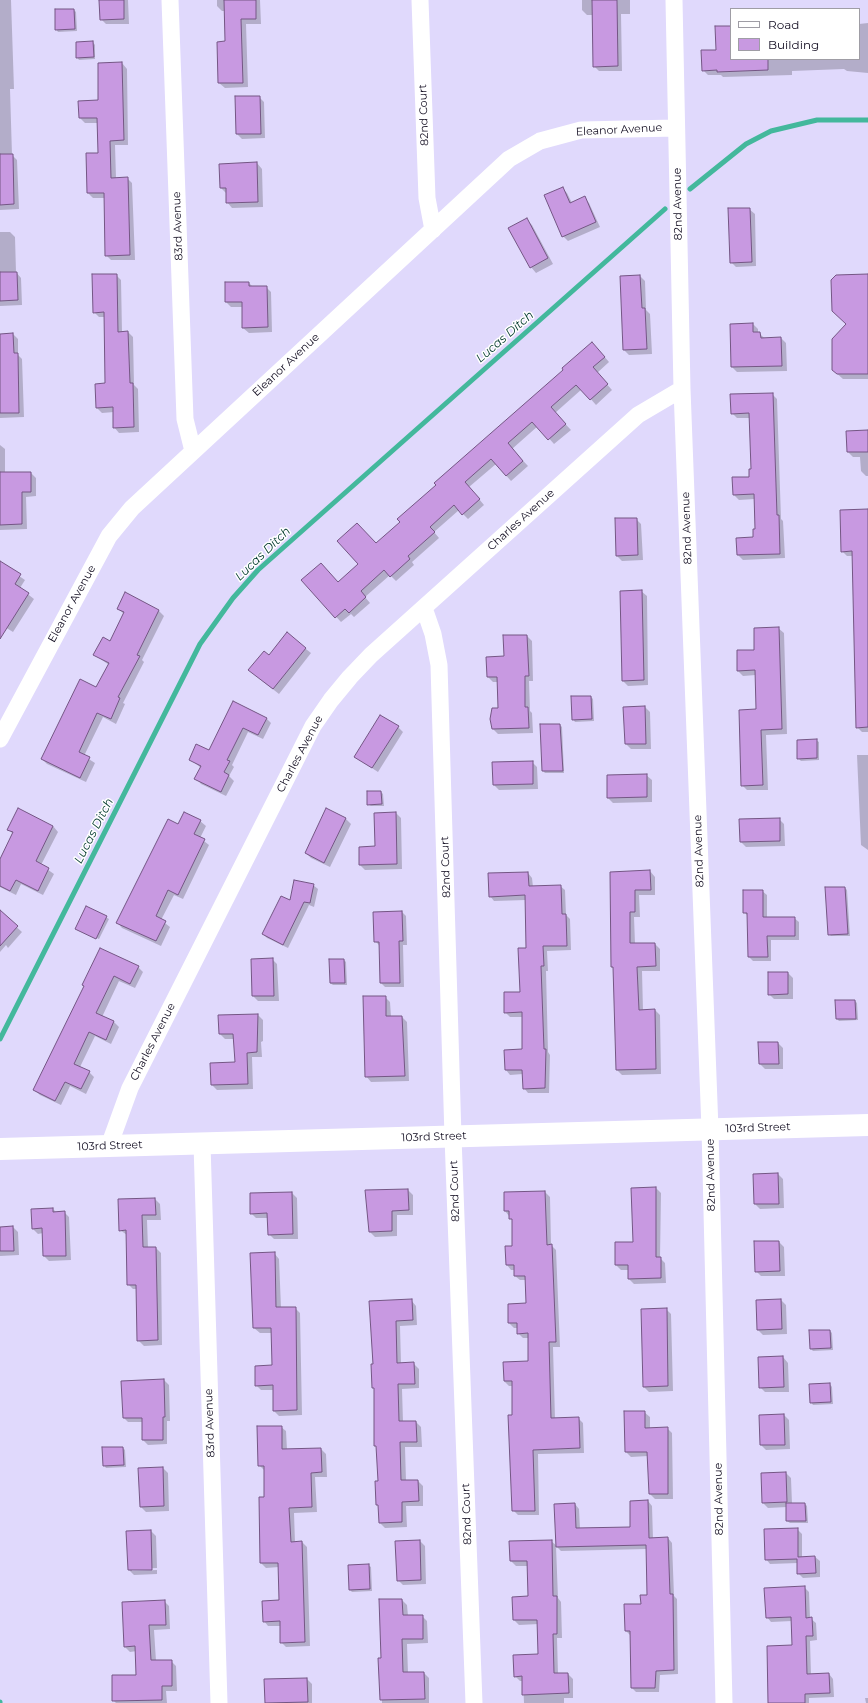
<!DOCTYPE html>
<html>
<head>
<meta charset="utf-8">
<style>
	body { margin:0 }
	#map { position:relative; width:868px; height:1703px; overflow:hidden; background:#e0d9fc; font-family:Montserrat,sans-serif }
	canvas { display:block }
	.legend { position:absolute; left:730px; top:8px; width:130px; height:52px; box-sizing:border-box; background:#fff; border:1px solid #9f9da5; margin:0; padding:5px 7px; list-style:none; font-size:12px; color:#100b1f }
	.legend li { display:flex; align-items:center; gap:8px; height:20px }
	.legend b { width:20px; border:1px solid #9f9da5 }
</style>
</head>
<body>
<div id="map">
<canvas width="868" height="1703"></canvas>
<ul class="legend">
<li><b style="height:5px;background:#fff"></b>Road</li>
<li><b style="height:11px;background:#c899e1"></b>Building</li>
</ul>
</div>
<script>
const ctx = document.querySelector('canvas').getContext('2d');
ctx.lineJoin = 'round';
function fill(path, color) { ctx.fillStyle = color; ctx.fill(path, 'evenodd'); }
const shape = rows => new Path2D(rows.map(r => 'M' + r).join(''));
function trace(path, color, width, dash) { ctx.strokeStyle = color; ctx.lineWidth = width; ctx.lineCap = dash ? 'butt' : 'round'; ctx.setLineDash(dash || []); ctx.stroke(path); }
function label(font, color, halo, rows, align = 'center') {
  ctx.font = font + ' Montserrat,sans-serif'; ctx.lineWidth = 3; ctx.setLineDash([]); ctx.textBaseline = 'middle'; ctx.strokeStyle = halo; ctx.fillStyle = color; for (const [text, x, y, turn = 0] of rows) {
    ctx.save(); ctx.translate(x, y); ctx.rotate((+turn || 0) * Math.PI / 180); ctx.textAlign = isNaN(turn) ? turn : align; if (halo) ctx.strokeText(text, 0, 0); ctx.fillText(text, 0, 0); ctx.restore();
  }
}
fill(shape([
	[0,0,11,0,14,89,10,89,12,155,17,160,19,209,0,210],
	[100,0,128,0,129,24,106,24,101,19],
	[217,0,260,0,261,24,246,24,248,87,225,88,219,83,226,42,225,11,222,11,217,6],
	[582,0,630,0,630,14,621,14,622,71,599,71,594,66,593,15,587,15,582,10],
	[74,10,76,12,77,31,58,32,56,29],
	[868,23,868,73,847,71,844,69,792,71,792,75,723,77,721,75,708,75,703,70,717,51,731,27,731,59,859,59,859,24],
	[93,42,95,45,95,59,79,60,77,57],
	[122,63,127,69,128,145,115,145,116,178,127,178,132,183,135,260,111,260,106,255,105,198,93,198,88,193,99,154,98,123,85,123,80,118,79,102,99,101],
	[259,97,264,102,265,138,242,139,237,134],
	[257,163,262,169,263,207,232,208,227,202,226,193,221,188],
	[562,188,567,193,572,203,584,198,589,203,600,227,568,241,563,236],
	[749,209,755,214,756,266,736,267,731,262],
	[527,220,532,225,553,264,536,273,531,267],
	[0,232,10,232,15,237,16,272,21,278,22,305,0,306],
	[116,275,121,280,122,332,128,332,133,337,134,385,138,389,139,432,119,433,114,427,114,412,102,413,97,408,106,384,105,317,99,317,94,312],
	[868,275,868,379,843,379,833,370,847,324],
	[640,276,645,281,646,310,650,314,652,354,629,355,624,350,621,277],
	[249,283,253,287,266,287,271,292,272,332,249,333,243,328,243,307,231,307,226,302],
	[753,324,758,329,758,333,766,339,781,338,786,343,787,371,737,372,732,367],
	[13,334,18,339,18,355,22,359,24,417,0,418,0,335],
	[597,348,609,362,597,373,612,390,596,405,582,389,555,413,571,430,554,444,538,426,512,449,528,466,511,481,496,464,469,487,484,505,468,519,459,510,434,532,439,538,412,562,414,565,396,581,390,575,365,597,370,603,354,617,351,614,341,622,303,581,338,583,359,564,376,544],
	[772,394,777,399,781,519,783,521,785,558,743,560,738,555,754,538,756,530,755,499,739,500,734,495,750,478,752,470,750,418,737,418,732,413],
	[868,431,868,476,866,476,861,471,860,457,853,457,848,452,847,432],
	[0,445,5,449,5,473,31,473,36,478,36,496,26,497,27,529,0,530],
	[868,510,868,732,862,732,857,727,853,556,847,556,842,551],
	[636,519,641,524,643,560,622,561,617,556],
	[0,563,25,580,20,588,34,599,13,632,0,624],
	[641,591,647,596,648,685,628,686,623,681],
	[125,594,159,611,164,616,142,660,144,662,123,703,125,704,116,724,103,717,84,756,95,763,86,782,47,764,42,759,97,688,109,665,95,655,110,642,124,614,118,609],
	[778,628,784,633,787,734,766,735,768,790,747,790,742,785,757,710,756,675,743,676,738,671],
	[287,634,311,653,279,694,255,675],
	[527,636,532,641,533,681,529,681,530,711,532,713,533,733,498,734,493,729,499,709,498,682,493,682,488,677,487,658,505,657],
	[591,697,593,699,594,721,575,722,573,719],
	[233,702,266,718,271,723,263,739,248,732,232,765,234,767,229,776,234,781,226,796,201,784,196,778,201,768,190,759,209,751],
	[645,707,650,712,651,749,631,749,626,744],
	[560,725,562,727,564,773,545,773,543,771],
	[398,727,403,732,378,772,355,757],
	[816,740,819,742,819,760,801,761,798,758],
	[857,755,868,755,868,850,861,845],
	[532,762,537,767,538,789,499,790,494,785],
	[646,775,652,780,652,802,613,803,608,798],
	[381,792,383,794,384,806,371,806,368,804],
	[185,813,200,821,206,826,200,838,209,845,183,899,174,895,161,920,170,927,161,946,122,928,117,922],
	[396,813,401,818,402,869,365,870,360,865,376,847],
	[345,818,351,824,330,867,311,858,306,853],
	[779,819,784,824,785,846,746,847,741,842,740,820],
	[53,826,58,832,41,865,54,874,43,895,21,884,16,895,0,887,0,859,13,834,8,829],
	[650,871,655,877,655,895,639,895,640,917,634,917,635,944,655,944,660,949,660,971,642,971,643,1011,655,1010,660,1015,661,1074,622,1075,617,1070,614,969,612,967,611,872],
	[528,873,532,878,533,887,560,886,565,890,566,915,570,919,571,950,547,951,548,971,546,971,548,1052,550,1055,549,1093,528,1093,524,1088,523,1074,510,1075,506,1070,523,1050,523,1017,510,1017,505,1012,521,993,527,949,526,900,494,901,490,896],
	[313,885,318,889,314,907,309,905,288,948,267,938,263,934,291,902],
	[845,888,847,890,850,936,831,936,829,934],
	[762,891,767,895,767,918,794,918,799,922,799,940,771,940,771,961,753,961,749,957,748,916,744,912],
	[87,907,109,919,99,939,78,929],
	[0,912,22,932,8,948,6,945,0,952],
	[402,912,406,916,407,945,403,945,404,987,385,987,381,983,380,946,375,941],
	[272,959,277,964,279,1001,258,1001,253,996,252,960],
	[330,960,344,960,346,962,347,985,333,985,330,983],
	[138,967,143,972,135,988,119,981,102,1017,114,1022,119,1027,111,1044,95,1036,80,1067,89,1072,94,1077,86,1094,70,1086,61,1105,40,1095,34,1090,85,986],
	[788,973,793,978,793,999,774,999,769,994],
	[385,997,390,1002,391,1017,402,1017,407,1022,409,1081,371,1082,366,1076],
	[855,1001,857,1003,858,1020,839,1021,837,1019],
	[258,1015,263,1020,263,1041,261,1042,262,1057,252,1057,253,1089,217,1090,212,1085,211,1064,236,1063,235,1039,225,1039,220,1034],
	[759,1043,778,1043,783,1048,783,1069,765,1069,760,1064],
	[778,1174,783,1179,784,1208,760,1209,755,1204],
	[656,1188,661,1193,660,1258,665,1263,666,1283,634,1284,629,1279,629,1270,621,1270,616,1265,634,1243],
	[408,1190,413,1195,413,1215,397,1215,397,1236,375,1237,370,1232,366,1191],
	[545,1192,550,1197,551,1245,556,1250,560,1347,553,1347,555,1419,578,1418,583,1423,584,1453,538,1454,539,1515,518,1515,513,1510,513,1386,509,1386,504,1381,529,1362,529,1338,523,1338,518,1333,518,1328,514,1328,509,1323,527,1304,526,1280,520,1280,515,1276,515,1270,511,1270,507,1265,506,1247,513,1247,513,1221,505,1211],
	[292,1193,297,1198,298,1239,274,1239,269,1234,268,1218,256,1218,251,1213],
	[155,1199,160,1204,161,1220,147,1220,148,1248,156,1248,161,1253,162,1345,144,1346,138,1340,137,1289,133,1289,128,1284,127,1235,120,1230,119,1200],
	[53,1209,56,1212,64,1212,69,1217,71,1260,49,1261,44,1256,43,1233,38,1234,33,1229],
	[13,1227,18,1232,19,1255,0,1256,0,1228],
	[779,1242,784,1247,785,1276,761,1276,756,1271],
	[274,1253,279,1259,281,1308,295,1308,300,1313,302,1415,279,1416,274,1411,274,1390,261,1390,256,1385,273,1366,272,1333,260,1333,254,1328,251,1254],
	[411,1300,416,1306,417,1325,400,1326,401,1364,413,1363,419,1369,419,1388,402,1389,403,1422,416,1422,421,1427,422,1447,405,1447,406,1481,418,1481,423,1486,423,1506,406,1506,407,1527,385,1528,380,1523,370,1302],
	[781,1300,786,1305,787,1334,763,1335,758,1330],
	[666,1309,671,1314,673,1391,649,1392,644,1387],
	[830,1331,832,1333,833,1350,813,1351,811,1349],
	[783,1357,788,1363,789,1392,765,1392,760,1387],
	[164,1380,169,1385,170,1421,167,1421,167,1444,148,1445,143,1440,143,1422,128,1422,124,1418],
	[830,1384,832,1387,833,1404,813,1405,811,1402],
	[644,1412,650,1417,650,1429,667,1428,672,1433,673,1499,655,1499,650,1494,648,1456,631,1457,626,1452],
	[784,1415,789,1420,790,1449,766,1450,761,1445],
	[281,1427,286,1431,287,1450,321,1449,326,1454,327,1477,315,1477,317,1512,294,1513,295,1543,302,1542,307,1547,310,1646,286,1647,281,1642,281,1626,268,1626,264,1621,280,1601,279,1567,266,1568,261,1563,265,1498,265,1471,259,1465],
	[123,1448,125,1450,126,1467,106,1468,104,1465],
	[163,1468,168,1473,169,1511,146,1512,141,1507],
	[786,1473,791,1478,792,1504,805,1504,807,1506,808,1523,790,1523,787,1521,787,1507,768,1508,763,1503,762,1474],
	[648,1501,652,1506,653,1539,668,1538,672,1543,674,1596,677,1599,678,1674,660,1675,659,1692,636,1692,632,1688,630,1635,626,1631,648,1595,647,1549,561,1551,556,1546,558,1598,561,1602,562,1638,557,1638,558,1674,568,1674,573,1679,573,1698,564,1698,564,1703,524,1703,523,1681,520,1681,515,1676,540,1655,539,1624,519,1625,514,1620,529,1597,528,1566,516,1566,511,1561,551,1541,557,1546,575,1504,579,1509,580,1529,631,1528],
	[797,1529,802,1534,802,1558,815,1557,820,1561,820,1577,803,1578,798,1573,798,1563,770,1564,766,1559],
	[151,1531,156,1536,157,1568,132,1569,132,1571,157,1570,157,1574,134,1575,129,1570],
	[420,1541,425,1546,426,1584,403,1585,398,1580],
	[368,1565,371,1567,372,1591,352,1592,350,1590],
	[804,1587,809,1592,810,1618,816,1623,817,1640,810,1641,811,1675,829,1674,833,1679,834,1697,809,1698,809,1703,769,1703,793,1646,792,1621,771,1622,767,1617],
	[402,1600,407,1605,408,1616,422,1616,427,1621,428,1643,407,1644,408,1673,424,1673,429,1678,429,1703,382,1703,379,1659,382,1659],
	[164,1601,169,1606,170,1629,154,1630,156,1661,171,1661,176,1666,177,1691,166,1691,167,1703,116,1703,113,1700,137,1676,137,1651,130,1652,125,1647],
	[307,1679,312,1684,312,1703,266,1703,265,1680],
	[865,1698,868,1698,868,1703,866,1703]
]), '#0003');
trace(shape([
	[690,189,746,144,771,131,817,120,868,120],
	[0,1039,200,644,233,598,258,570,665,209],
	[0,1702,0,1703]
]), '#43b89c', 5);
const building = shape([
	[99,0,124,0,124,19,100,20,99,0],
	[224,0,256,0,256,19,241,19,243,83,218,83,217,42,225,41,224,0],
	[592,0,617,0,618,66,593,67,592,0],
	[55,9,74,9,75,29,55,30,55,9],
	[715,26,731,26,731,59,768,59,768,70,717,72,717,70,702,71,701,50,716,50,715,26],
	[93,41,94,57,76,58,76,42,93,41],
	[122,62,124,140,110,141,111,178,128,177,130,255,105,256,104,193,87,193,86,153,98,153,97,118,79,118,78,101,98,100,98,63,122,62],
	[235,96,260,96,261,134,236,134,235,96],
	[0,154,13,154,14,204,0,205,0,154],
	[257,162,258,202,226,203,226,188,220,188,219,164,257,162],
	[563,187,570,203,585,196,596,222,562,237,544,195,563,187],
	[728,208,750,208,752,262,730,263,728,208],
	[527,218,548,258,530,268,508,228,527,218],
	[0,272,17,272,18,300,0,301,0,272],
	[92,274,117,274,118,332,128,331,130,383,133,383,134,427,113,428,113,407,96,408,95,384,105,383,104,312,93,313,92,274],
	[868,274,868,374,837,374,832,370,832,339,846,324,832,311,831,280,836,275,868,274],
	[640,275,642,308,645,308,647,349,623,350,620,276,640,275],
	[225,282,249,282,249,286,267,286,268,327,242,328,242,302,225,302,225,282],
	[753,323,753,332,760,332,761,338,781,337,782,366,731,367,730,324,753,323],
	[13,333,14,353,18,353,19,413,0,413,0,334,13,333],
	[592,342,605,357,593,367,608,384,590,400,576,385,551,407,566,424,548,440,532,422,508,443,523,461,506,476,491,459,465,482,480,499,462,515,454,505,430,527,435,532,408,556,410,559,390,577,384,570,361,591,366,597,349,613,345,609,335,618,301,580,321,563,338,582,358,564,337,541,357,523,376,543,400,522,397,519,436,485,434,483,563,370,562,368,592,342],
	[773,393,777,515,779,515,780,554,737,555,736,538,753,537,753,529,755,529,754,494,733,495,732,477,749,477,749,469,751,469,749,413,731,414,730,394,773,393],
	[868,430,868,452,847,452,846,431,868,430],
	[0,472,31,472,31,492,22,492,22,524,0,525,0,472],
	[868,509,868,727,856,728,852,551,841,552,840,510,868,509],
	[615,518,637,518,638,555,616,556,615,518],
	[0,561,21,574,15,584,29,593,0,639,0,561],
	[642,590,644,680,622,681,620,591,642,590],
	[125,592,159,610,137,655,140,656,118,697,120,698,111,719,97,713,79,752,90,757,80,778,41,759,80,679,96,687,109,663,93,655,103,637,110,641,124,612,117,609,125,592],
	[779,627,782,729,761,730,763,785,741,786,739,710,756,709,755,670,737,671,737,650,754,650,754,628,779,627],
	[287,632,306,648,273,689,248,670,264,651,269,655,287,632],
	[503,635,527,635,529,676,525,676,525,707,528,707,529,728,492,729,490,719,492,708,498,708,497,677,487,677,486,657,504,656,503,635],
	[571,696,591,696,592,719,572,720,571,696],
	[233,701,267,718,258,735,243,728,227,760,230,761,224,772,229,775,221,792,194,779,201,766,189,760,196,744,209,750,233,701],
	[645,706,646,744,625,744,623,707,645,706],
	[380,715,399,726,372,768,354,757,380,715],
	[540,724,560,724,563,771,542,771,540,724],
	[817,739,817,758,797,759,797,740,817,739],
	[533,761,533,784,493,785,492,762,533,761],
	[647,774,647,797,607,798,607,775,647,774],
	[367,791,381,791,382,804,367,805,367,791],
	[18,808,53,826,36,861,49,868,38,891,16,880,10,891,0,886,0,859,13,832,7,830,18,808],
	[326,808,346,818,324,863,305,853,326,808],
	[184,812,201,820,194,834,205,839,178,895,168,890,156,916,166,921,156,941,116,923,168,819,178,824,184,812],
	[396,812,397,864,359,865,359,847,375,846,374,813,396,812],
	[780,818,780,841,740,842,739,819,780,818],
	[650,870,651,890,635,890,635,912,630,912,630,943,655,943,656,966,637,967,639,1010,655,1009,656,1069,616,1070,613,967,611,967,610,872,650,870],
	[528,872,529,886,561,885,562,914,566,914,567,946,543,946,544,966,541,966,544,1049,546,1049,545,1088,523,1089,522,1070,505,1070,504,1050,522,1049,522,1012,504,1013,504,992,520,992,518,948,526,948,525,895,489,897,488,873,528,872],
	[294,880,314,884,310,903,304,902,283,945,262,934,281,896,290,900,294,880],
	[825,887,845,887,848,934,828,935,825,887],
	[743,890,763,890,763,917,795,917,795,936,767,936,768,957,748,957,747,913,743,913,743,890],
	[86,906,107,916,96,939,75,929,86,906],
	[0,910,18,926,0,946,0,910],
	[402,911,403,941,399,941,400,983,380,983,379,942,374,942,373,912,402,911],
	[100,948,139,966,130,984,114,976,96,1013,114,1021,106,1040,89,1032,74,1064,90,1071,81,1089,65,1082,55,1101,33,1090,84,986,82,985,100,948],
	[273,958,274,996,252,996,251,959,273,958],
	[329,959,344,959,345,983,330,983,329,959],
	[768,972,788,972,788,994,768,995,768,972],
	[363,996,386,996,386,1016,402,1016,405,1076,365,1077,363,996],
	[835,1000,855,1000,856,1019,836,1019,835,1000],
	[258,1014,257,1052,247,1053,248,1084,211,1085,210,1063,235,1062,233,1034,219,1034,218,1015,258,1014],
	[758,1042,778,1042,779,1064,759,1064,758,1042],
	[778,1173,779,1204,754,1204,753,1174,778,1173],
	[656,1187,656,1257,661,1257,661,1278,628,1279,628,1265,615,1265,615,1242,633,1242,631,1188,656,1187],
	[408,1189,409,1210,392,1211,392,1231,369,1232,365,1190,408,1189],
	[545,1191,547,1245,552,1244,556,1342,549,1342,551,1418,579,1417,580,1448,533,1450,535,1511,512,1511,508,1415,512,1415,512,1381,504,1381,503,1362,528,1361,528,1333,517,1334,517,1323,508,1323,508,1304,526,1303,525,1276,514,1276,514,1265,506,1265,505,1246,512,1246,512,1219,509,1219,509,1211,504,1211,504,1192,545,1191],
	[292,1192,293,1234,268,1235,267,1213,250,1214,250,1193,292,1192],
	[155,1198,156,1215,142,1215,143,1247,156,1247,158,1340,137,1341,136,1285,127,1285,126,1230,119,1231,118,1199,155,1198],
	[53,1208,53,1212,65,1211,66,1256,43,1256,42,1228,32,1229,31,1209,53,1208],
	[13,1226,14,1251,0,1251,0,1227,13,1226],
	[754,1241,779,1241,780,1271,755,1272,754,1241],
	[275,1252,276,1307,296,1307,297,1410,273,1411,273,1385,255,1386,255,1366,272,1365,271,1328,253,1328,250,1253,275,1252],
	[412,1299,413,1320,396,1321,397,1363,414,1362,415,1384,398,1384,399,1421,416,1421,417,1442,400,1442,401,1480,418,1480,419,1501,402,1502,402,1522,379,1523,378,1505,376,1505,375,1481,378,1481,376,1446,374,1446,374,1388,372,1388,371,1364,373,1364,369,1301,412,1299],
	[781,1299,782,1329,757,1330,756,1300,781,1299],
	[667,1308,668,1386,643,1387,641,1309,667,1308],
	[809,1330,830,1330,831,1348,810,1349,809,1330],
	[783,1356,784,1387,759,1388,758,1357,783,1356],
	[164,1379,165,1417,163,1417,163,1440,142,1440,142,1418,123,1418,121,1381,164,1379],
	[830,1383,831,1402,810,1403,809,1384,830,1383],
	[624,1411,645,1411,645,1428,668,1427,668,1494,649,1494,647,1452,625,1452,624,1411],
	[784,1414,785,1445,760,1445,759,1415,784,1414],
	[257,1426,282,1426,282,1449,321,1448,322,1472,311,1473,312,1507,289,1508,291,1542,302,1541,305,1642,280,1643,280,1621,263,1622,262,1601,279,1600,278,1563,260,1563,259,1497,264,1497,264,1466,258,1466,257,1426],
	[102,1447,123,1447,124,1465,103,1466,102,1447],
	[163,1467,164,1506,140,1507,138,1468,163,1467],
	[786,1472,787,1502,762,1503,761,1473,786,1472],
	[648,1500,649,1538,668,1537,670,1594,673,1594,674,1670,656,1671,655,1688,631,1688,630,1631,625,1631,624,1604,641,1604,640,1595,647,1595,646,1545,556,1547,554,1504,575,1503,576,1528,630,1527,630,1501,648,1500],
	[786,1503,805,1503,806,1521,786,1521,786,1503],
	[798,1528,798,1557,815,1556,816,1573,797,1574,797,1559,765,1560,764,1529,798,1528],
	[151,1530,152,1570,128,1570,126,1531,151,1530],
	[420,1540,421,1580,397,1581,395,1541,420,1540],
	[552,1540,553,1596,557,1596,557,1634,553,1634,554,1673,568,1673,569,1693,522,1695,522,1676,514,1677,513,1655,538,1654,537,1620,513,1620,512,1597,528,1596,527,1561,510,1561,509,1541,552,1540],
	[369,1564,370,1589,349,1590,348,1565,369,1564],
	[805,1586,806,1618,812,1617,813,1636,806,1636,807,1674,829,1673,830,1693,805,1694,805,1703,768,1703,767,1646,792,1645,791,1617,766,1618,764,1588,805,1586],
	[379,1599,402,1599,403,1615,423,1615,423,1639,402,1639,403,1672,424,1672,425,1699,380,1700,378,1658,381,1658,379,1599],
	[165,1600,166,1625,149,1625,151,1660,172,1660,172,1686,162,1686,162,1700,112,1701,112,1675,136,1675,135,1646,124,1647,122,1602,165,1600],
	[307,1678,308,1702,265,1703,264,1679,307,1678]
]);
fill(building, '#c899e1');
trace(building, '#745684', 1);
trace(shape([
	[170,0,185,419,193,451],
	[420,0,427,198,433,230],
	[674,0,682,389,710,1129,724,1703],
	[424,608,433,634,439,665,453,1137,474,1703],
	[0,739,109,536,132,508,509,159,540,141,581,130,676,128],
	[202,1144,219,1703],
	[109,1146,130,1088,313,726,331,700,350,677,371,655,638,415,682,389]
]), '#fff', 17);
trace(shape([
	[0,1149,868,1125]
]), '#fff', 22);
label('11px', '#100b1f', '#fff', [
	["82nd Court",424,115,-92],
	["Eleanor Avenue",619,130,-3],
	["82nd Avenue",678,204,-91],
	["83rd Avenue",178,226,-92],
	["Eleanor Avenue",286,365,-43],
	["Charles Avenue",521,520,-42],
	["82nd Avenue",687,528,-92],
	["Eleanor Avenue",72,604,-61],
	["Charles Avenue",300,754,-62],
	["82nd Avenue",699,851,-92],
	["82nd Court",446,867,-92],
	["Charles Avenue",153,1042,-63],
	["103rd Street",758,1128,-2],
	["103rd Street",434,1137,-2],
	["103rd Street",110,1146,-2],
	["82nd Avenue",711,1175,-91],
	["82nd Court",455,1191,-92],
	["83rd Avenue",210,1423,-92],
	["82nd Avenue",719,1499,-91],
	["82nd Court",467,1514,-92]
]);
label('italic 12px', '#02392d', '#fff', [
	["Lucas Ditch",505,337,-41],
	["Lucas Ditch",263,554,-44],
	["Lucas Ditch",94,831,-63]
]);
</script>
</body>
</html>
